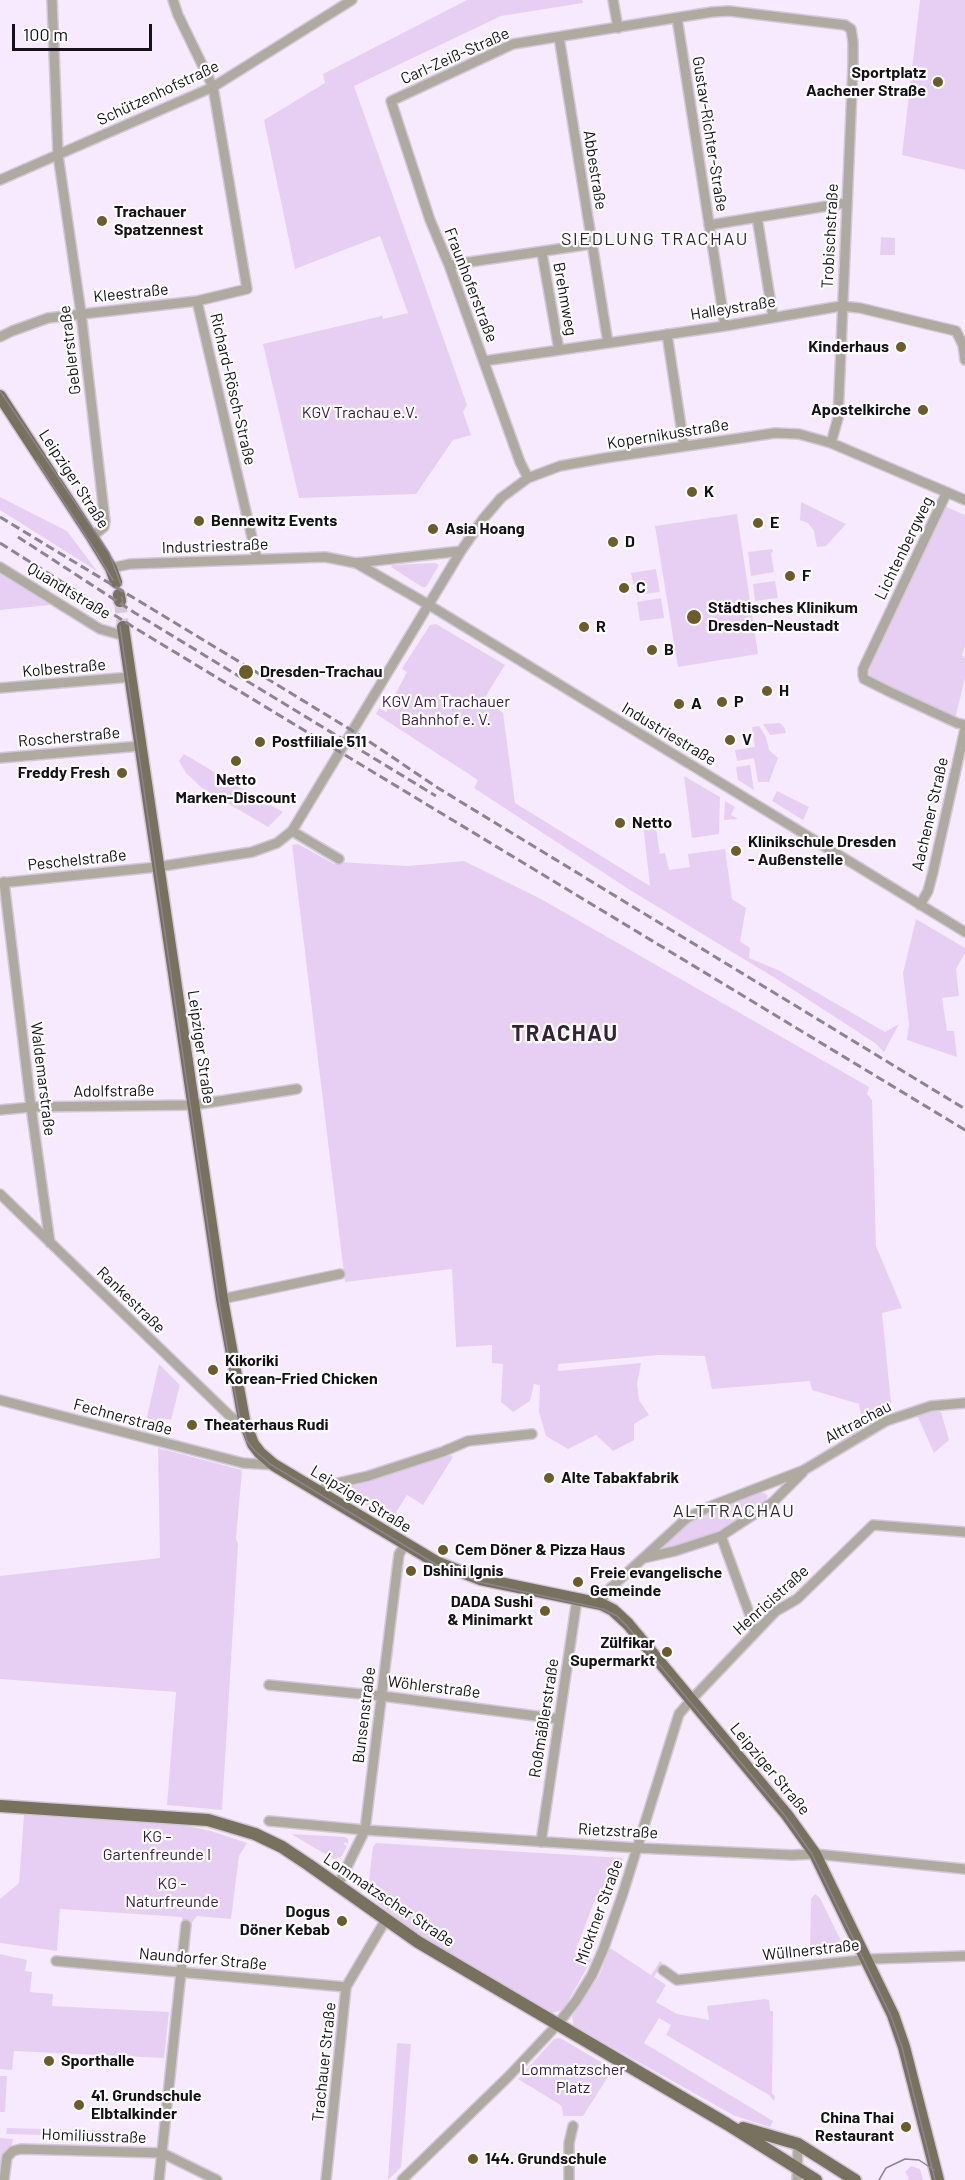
<!DOCTYPE html>
<html>
<head>
<meta charset="utf-8">
<style>
	body { margin:0 }
	#map { position:relative; width:965px; height:2180px; overflow:hidden; background:#f7eafe; font-family:Barlow,sans-serif }
	canvas { display:block }
	.scale { position:absolute; left:12px; top:24px; width:140px; height:27px; box-sizing:border-box; border:3px solid #161119; border-top:0; padding-left:8px; font-size:18px; line-height:21px; white-space:nowrap; color:#161119; -webkit-text-stroke:4px #fdfdfd; paint-order:stroke }
</style>
</head>
<body>
<div id="map">
<canvas width="965" height="2180"></canvas>
<div class="scale">100 m</div>
</div>
<script>
const ctx = document.querySelector('canvas').getContext('2d');
ctx.lineJoin = 'round';
function fill(path, color) { ctx.fillStyle = color; ctx.fill(path, 'evenodd'); }
const shape = rows => new Path2D(rows.map(r => 'M' + r).join(''));
function trace(path, color, width, dash) { ctx.strokeStyle = color; ctx.lineWidth = width; ctx.lineCap = dash ? 'butt' : 'round'; ctx.setLineDash(dash || []); ctx.stroke(path); }
function label(font, color, halo, rows, align = 'center') {
  ctx.font = font + ' Barlow,sans-serif'; ctx.lineWidth = 4.5; ctx.setLineDash([]); ctx.textBaseline = 'middle'; ctx.strokeStyle = halo; ctx.fillStyle = color; for (const [text, x, y, turn = 0] of rows) {
    ctx.save(); ctx.translate(x, y); ctx.rotate((+turn || 0) * Math.PI / 180); ctx.textAlign = isNaN(turn) ? turn : align; if (halo) ctx.strokeText(text, 0, 0); ctx.fillText(text, 0, 0); ctx.restore();
  }
}
fill(shape([
	[467,0,582,0,583,3,501,16,354,86,467,405,463,412,471,435,453,440,416,494,299,498,263,344,382,316,383,319,408,313,380,236,295,269,264,120,325,83,323,74],
	[920,0,965,0,965,170,902,155],
	[881,237,895,238,895,255,880,255],
	[0,497,67,531,97,571,0,510],
	[801,502,846,524,826,546,817,547,814,531,808,523,800,520],
	[944,506,965,515,965,645,962,656,965,657,965,678,955,719,871,679,867,665],
	[737,514,758,654,678,667,655,526],
	[772,549,773,552,771,553,774,572,751,576,748,552],
	[435,563,439,565,426,587,422,587,391,567,392,565],
	[656,569,660,592,636,595,631,573],
	[0,574,18,585,50,605,0,610],
	[775,581,778,598,755,601,753,584],
	[661,598,664,618,640,621,637,602],
	[436,624,505,665,484,699,503,713,515,803,650,886,643,824,655,823,660,854,665,853,669,870,690,867,688,854,725,849,732,899,746,908,740,941,750,948,749,958,778,970,885,1032,899,1024,884,1052,875,1043,775,978,630,890,474,788,478,780,376,714,379,708,386,712,407,672,402,669,403,667,430,625],
	[780,723,784,727,786,733,770,735,763,724],
	[759,726,766,737,769,750,778,758,769,782,758,782,754,758,737,761,735,750,755,747,752,727],
	[184,754,258,798,283,812,268,827,202,788,186,773,179,761],
	[750,765,754,790,738,780,736,767],
	[684,776,720,797,719,834,692,838],
	[777,791,809,807,803,820,772,801],
	[725,801,735,807,731,815,738,819,724,820],
	[298,844,334,864,340,862,408,866,464,861,541,899,869,1087,867,1094,872,1100,876,1246,902,1308,882,1313,892,1413,863,1427,859,1404,812,1390,810,1381,712,1389,705,1356,659,1355,558,1364,558,1371,641,1363,637,1384,639,1400,649,1415,634,1424,634,1440,613,1451,596,1435,568,1449,546,1436,539,1412,540,1385,534,1384,530,1401,513,1412,501,1402,503,1364,492,1363,492,1345,456,1347,452,1269,345,1282,292,845],
	[916,919,965,948,965,953,956,969,959,996,942,998,947,1031,954,1031,957,1057,907,1040,909,1024,903,973],
	[159,1364,180,1385,171,1420,164,1418,161,1435,144,1430],
	[936,1411,941,1412,949,1440,934,1453,917,1415],
	[158,1448,242,1470,236,1538,238,1544,222,1810,167,1805,176,1692,0,1679,0,1576,160,1558],
	[451,1455,453,1457,423,1505,407,1495,391,1520,339,1489,342,1486,380,1478],
	[756,1493,764,1493,768,1496,763,1504,719,1531,664,1551,660,1550,689,1521],
	[24,1815,178,1824,211,1831,247,1843,239,1856,231,1919,197,1916,190,1925,186,1925,182,1924,182,1917,60,1909,57,1951,0,1943,0,1899,19,1883],
	[291,1834,345,1837,348,1839,348,1844,345,1842,344,1844,347,1846,342,1856,334,1859],
	[376,1843,623,1858,610,1902,596,1897,575,1952,592,1959,563,2010,551,2013,546,2011,405,1926,372,1898,369,1880,373,1847],
	[815,1894,820,1898,844,1947,845,1951,842,1952,815,1955,810,1953,811,1899],
	[610,1948,651,1975,660,1961,663,1963,654,1977,666,1985,656,2002,677,2014,709,2020,707,2006,765,1999,769,2000,770,2011,773,2011,772,2093,775,2096,774,2101,769,2095,666,2035,671,2025,659,2018,644,2043,773,2121,770,2127,735,2116,574,2026,572,2017,599,1976],
	[0,1954,27,1960,25,1971,32,1972,30,1992,53,1994,52,2006,169,2012,164,2058,14,2051,12,2070,0,2069],
	[560,2038,613,2069,583,2116,563,2116,562,2107,559,2104,518,2079,554,2039],
	[397,2043,411,2044,401,2167,388,2180],
	[0,2076,7,2076,5,2112,0,2112],
	[7,2128,110,2131,110,2137,6,2134],
	[0,2138,13,2139,12,2144,1,2160,0,2172],
	[911,2166,920,2169,923,2180,907,2180,909,2178,905,2172]
]), '#e7cff3');
trace(shape([
	[120,601,123,627]
]), '#d5c9dc', 12, [12, 6]);
const minor = shape([
	[52,0,58,155,81,313,105,521,104,527,92,537],
	[613,0,618,28],
	[677,18,725,326],
	[559,37,608,343],
	[0,180,213,87,352,0],
	[757,217,773,317],
	[709,225,846,203],
	[542,253,559,350],
	[449,265,592,244],
	[197,301,257,559],
	[667,334,684,446],
	[0,337,12,331,48,318,197,301,247,289,213,87,178,15,173,0],
	[484,361,725,326,841,306,860,308,956,331,963,345,965,360],
	[528,478,520,462,449,265,430,220,391,101,513,44,712,12,729,11,845,25,851,29,853,42,853,65,838,418,831,443],
	[947,492,863,669,863,675,864,679,890,692,957,723,965,725],
	[356,563,461,551],
	[0,567,100,629,125,636],
	[111,568,130,564,325,557,356,563,429,605,965,932],
	[0,688,131,677],
	[0,758,140,746],
	[292,831,339,859],
	[4,882,31,1107,50,1243],
	[0,883,157,867,252,852,277,843,292,831,461,551,483,519,501,498,528,478,560,466,605,458,775,433,799,434,831,443,965,500],
	[920,905,928,891,933,872,965,729],
	[0,1110,31,1107,194,1105,297,1089],
	[0,1194,231,1417,240,1421,244,1420],
	[222,1299,340,1274],
	[0,1400,243,1463,274,1465],
	[318,1492,329,1485,368,1476,442,1452,468,1441,532,1434],
	[721,1536,756,1632],
	[644,1558,675,1551,721,1536,773,1502,803,1472],
	[601,1604,605,1593,687,1518,711,1506,804,1470,886,1421,931,1406,965,1403],
	[269,1685,382,1696,559,1719],
	[269,1821,365,1830,638,1848,792,1855,815,1854,965,1869],
	[541,1842,577,1599],
	[338,1885,365,1830,399,1554,405,1545],
	[56,1961,346,1987],
	[663,1970,677,1980,870,1959,965,1956],
	[4,2180,7,2157,13,2151,21,2149,162,2153,217,2180],
	[159,2180,186,1925],
	[326,2180,346,1987,385,1921],
	[402,2180,508,2077,557,2025,576,2001,592,1975,603,1950,623,1893,679,1714,692,1699,776,1611,797,1599,873,1525,965,1532],
	[569,2180,569,2143,573,2126],
	[797,2180,798,2144]
]);
const major = shape([
	[0,396,92,537,111,568,116,582],
	[119,595,120,601],
	[123,627,222,1299,244,1420,253,1444,260,1453,274,1465,436,1562,480,1579,601,1604,613,1610,628,1624,787,1815,815,1854,893,2015,904,2047,938,2180],
	[0,1806,208,1820,255,1834,282,1847,309,1865,418,1942,727,2124,816,2180],
	[743,2128,798,2144,855,2180]
]);
trace(minor, '#d3c7d9', 12);
trace(major, '#d3c7d9', 15);
trace(minor, '#aeaa9f', 9);
trace(major, '#78715d', 12);
trace(shape([
	[0,391,109,553,121,585],
	[37,461,95,550,113,580],
	[122,597,123,604],
	[120,626,220,1308,239,1414,247,1441,255,1451,270,1464,435,1564,479,1582,603,1609,617,1616,627,1626,786,1817,812,1854,891,2016,902,2047,935,2180],
	[879,2180,886,2168,905,2159,919,2160,934,2170]
]), '#8d8492', 1.5);
trace(shape([
	[0,517,248,667,361,736,438,788,965,1109],
	[18,537,135,613,436,796],
	[0,543,135,628,965,1130]
]), '#8d8492', 3, [9, 4.5]);
for (const [x, y, r, color] of [
	[938,82,6,"#6b5c29"],
	[102,221,6,"#6b5c29"],
	[901,347,6,"#6b5c29"],
	[923,410,6,"#6b5c29"],
	[692,492,6,"#6b5c29"],
	[199,521,6,"#6b5c29"],
	[758,523,6,"#6b5c29"],
	[433,529,6,"#6b5c29"],
	[613,542,6,"#6b5c29"],
	[790,576,6,"#6b5c29"],
	[624,588,6,"#6b5c29"],
	[694,617,8,"#6b5c29"],
	[584,627,6,"#6b5c29"],
	[652,650,6,"#6b5c29"],
	[246,672,8,"#6b5c29"],
	[767,691,6,"#6b5c29"],
	[722,702,6,"#6b5c29"],
	[679,704,6,"#6b5c29"],
	[730,740,6,"#6b5c29"],
	[260,742,6,"#6b5c29"],
	[236,761,6,"#6b5c29"],
	[122,773,6,"#6b5c29"],
	[620,823,6,"#6b5c29"],
	[736,851,6,"#6b5c29"],
	[213,1370,6,"#6b5c29"],
	[192,1425,6,"#6b5c29"],
	[549,1478,6,"#6b5c29"],
	[443,1550,6,"#6b5c29"],
	[411,1571,6,"#6b5c29"],
	[578,1582,6,"#6b5c29"],
	[545,1611,6,"#6b5c29"],
	[667,1652,6,"#6b5c29"],
	[342,1921,6,"#6b5c29"],
	[49,2061,6,"#6b5c29"],
	[79,2105,6,"#6b5c29"],
	[906,2127,6,"#6b5c29"],
	[473,2159,6,"#6b5c29"]
]) { const dot = new Path2D(); dot.arc(x, y, r, 0, 2 * Math.PI); ctx.fillStyle = color; ctx.fill(dot); trace(dot, '#fdfdfd', 2); }
label('16px', '#161119', '#fdfdfd', [
	["Carl-Zeiß-Straße",455,56,-24],
	["Schützenhofstraße",158,93,-25],
	["Gustav-Richter-Straße",710,134,81],
	["Abbestraße",595,170,81],
	["Trobischstraße",830,236,-87],
	["Fraunhoferstraße",471,285,69],
	["Kleestraße",131,293,-6],
	["Brehmweg",565,299,80],
	["Halleystraße",733,308,-9],
	["Geblerstraße",70,350,-97],
	["Richard-Rösch-Straße",233,389,77],
	["Kopernikusstraße",668,434,-9],
	["Leipziger Straße",74,479,57],
	["Industriestraße",215,546,-2],
	["Lichtenbergweg",904,548,-64],
	["Quandtstraße",69,591,31],
	["Kolbestraße",64,668,-5],
	["Industriestraße",669,734,31],
	["Roscherstraße",69,737,-5],
	["Aachener Straße",930,814,-77],
	["Peschelstraße",77,860,-6],
	["Leipziger Straße",201,1047,82],
	["Waldemarstraße",43,1079,83],
	["Adolfstraße",114,1091,-1],
	["Rankestraße",131,1300,44],
	["Fechnerstraße",123,1417,15],
	["Alttrachau",858,1422,-28],
	["Leipziger Straße",361,1499,31],
	["Henricistraße",771,1600,-42],
	["Wöhlerstraße",434,1687,7],
	["Bunsenstraße",364,1715,-83],
	["Roßmäßlerstraße",544,1718,-81],
	["Leipziger Straße",770,1769,50],
	["Rietzstraße",618,1831,3],
	["Lommatzscher Straße",389,1900,34],
	["Micktner Straße",599,1912,-70],
	["Wüllnerstraße",811,1950,-6],
	["Naundorfer Straße",203,1959,5],
	["Trachauer Straße",324,2062,-84],
	["Homiliusstraße",94,2136,2]
]);
label('bold 16px', '#161119', '#fdfdfd', [
	["Sportplatz",926,73,"right"],
	["Aachener Straße",926,91,"right"],
	["Trachauer",114,212],
	["Spatzennest",114,230],
	["Kinderhaus",889,347,"right"],
	["Apostelkirche",911,410,"right"],
	["K",704,492],
	["Bennewitz Events",211,521],
	["E",770,523],
	["Asia Hoang",445,529],
	["D",625,542],
	["F",802,576],
	["C",636,588],
	["Städtisches Klinikum",708,608],
	["Dresden-Neustadt",708,626],
	["R",596,627],
	["B",664,650],
	["Dresden-Trachau",260,672],
	["H",779,691],
	["P",734,702],
	["A",691,704],
	["V",742,740],
	["Postfiliale 511",272,742],
	["Freddy Fresh",110,773,"right"],
	["Netto",236,780,"center"],
	["Marken-Discount",236,798,"center"],
	["Netto",632,823],
	["Klinikschule Dresden",748,842],
	["- Außenstelle",748,860],
	["Kikoriki",225,1361],
	["Korean-Fried Chicken",225,1379],
	["Theaterhaus Rudi",204,1425],
	["Alte Tabakfabrik",561,1478],
	["Cem Döner & Pizza Haus",455,1550],
	["Dshini Ignis",423,1571],
	["Freie evangelische",590,1573],
	["Gemeinde",590,1591],
	["DADA Sushi",533,1602,"right"],
	["& Minimarkt",533,1620,"right"],
	["Zülfikar",655,1643,"right"],
	["Supermarkt",655,1661,"right"],
	["Dogus",330,1912,"right"],
	["Döner Kebab",330,1930,"right"],
	["Sporthalle",61,2061],
	["41. Grundschule",91,2096],
	["Elbtalkinder",91,2114],
	["China Thai",894,2118,"right"],
	["Restaurant",894,2136,"right"],
	["144. Grundschule",485,2159]
], 'left');
label('16px', '#3a1948', '#fdfdfd', [
	["KGV Trachau e.V.",360,413],
	["KGV Am Trachauer",446,702],
	["Bahnhof e. V.",446,720],
	["KG -",157,1837],
	["Gartenfreunde I",157,1855],
	["KG -",172,1884],
	["Naturfreunde",172,1902],
	["Lommatzscher",573,2070],
	["Platz",573,2088]
]);
ctx.letterSpacing = '1.5px';
label('18px', '#312437', '#fdfdfd', [
	["SIEDLUNG TRACHAU",655,239],
	["ALTTRACHAU",734,1511]
]);
ctx.letterSpacing = '0px';
ctx.letterSpacing = '1.5px';
label('bold 22px', '#312437', '#fdfdfd', [
	["TRACHAU",565,1034]
]);
ctx.letterSpacing = '0px';
</script>
</body>
</html>
